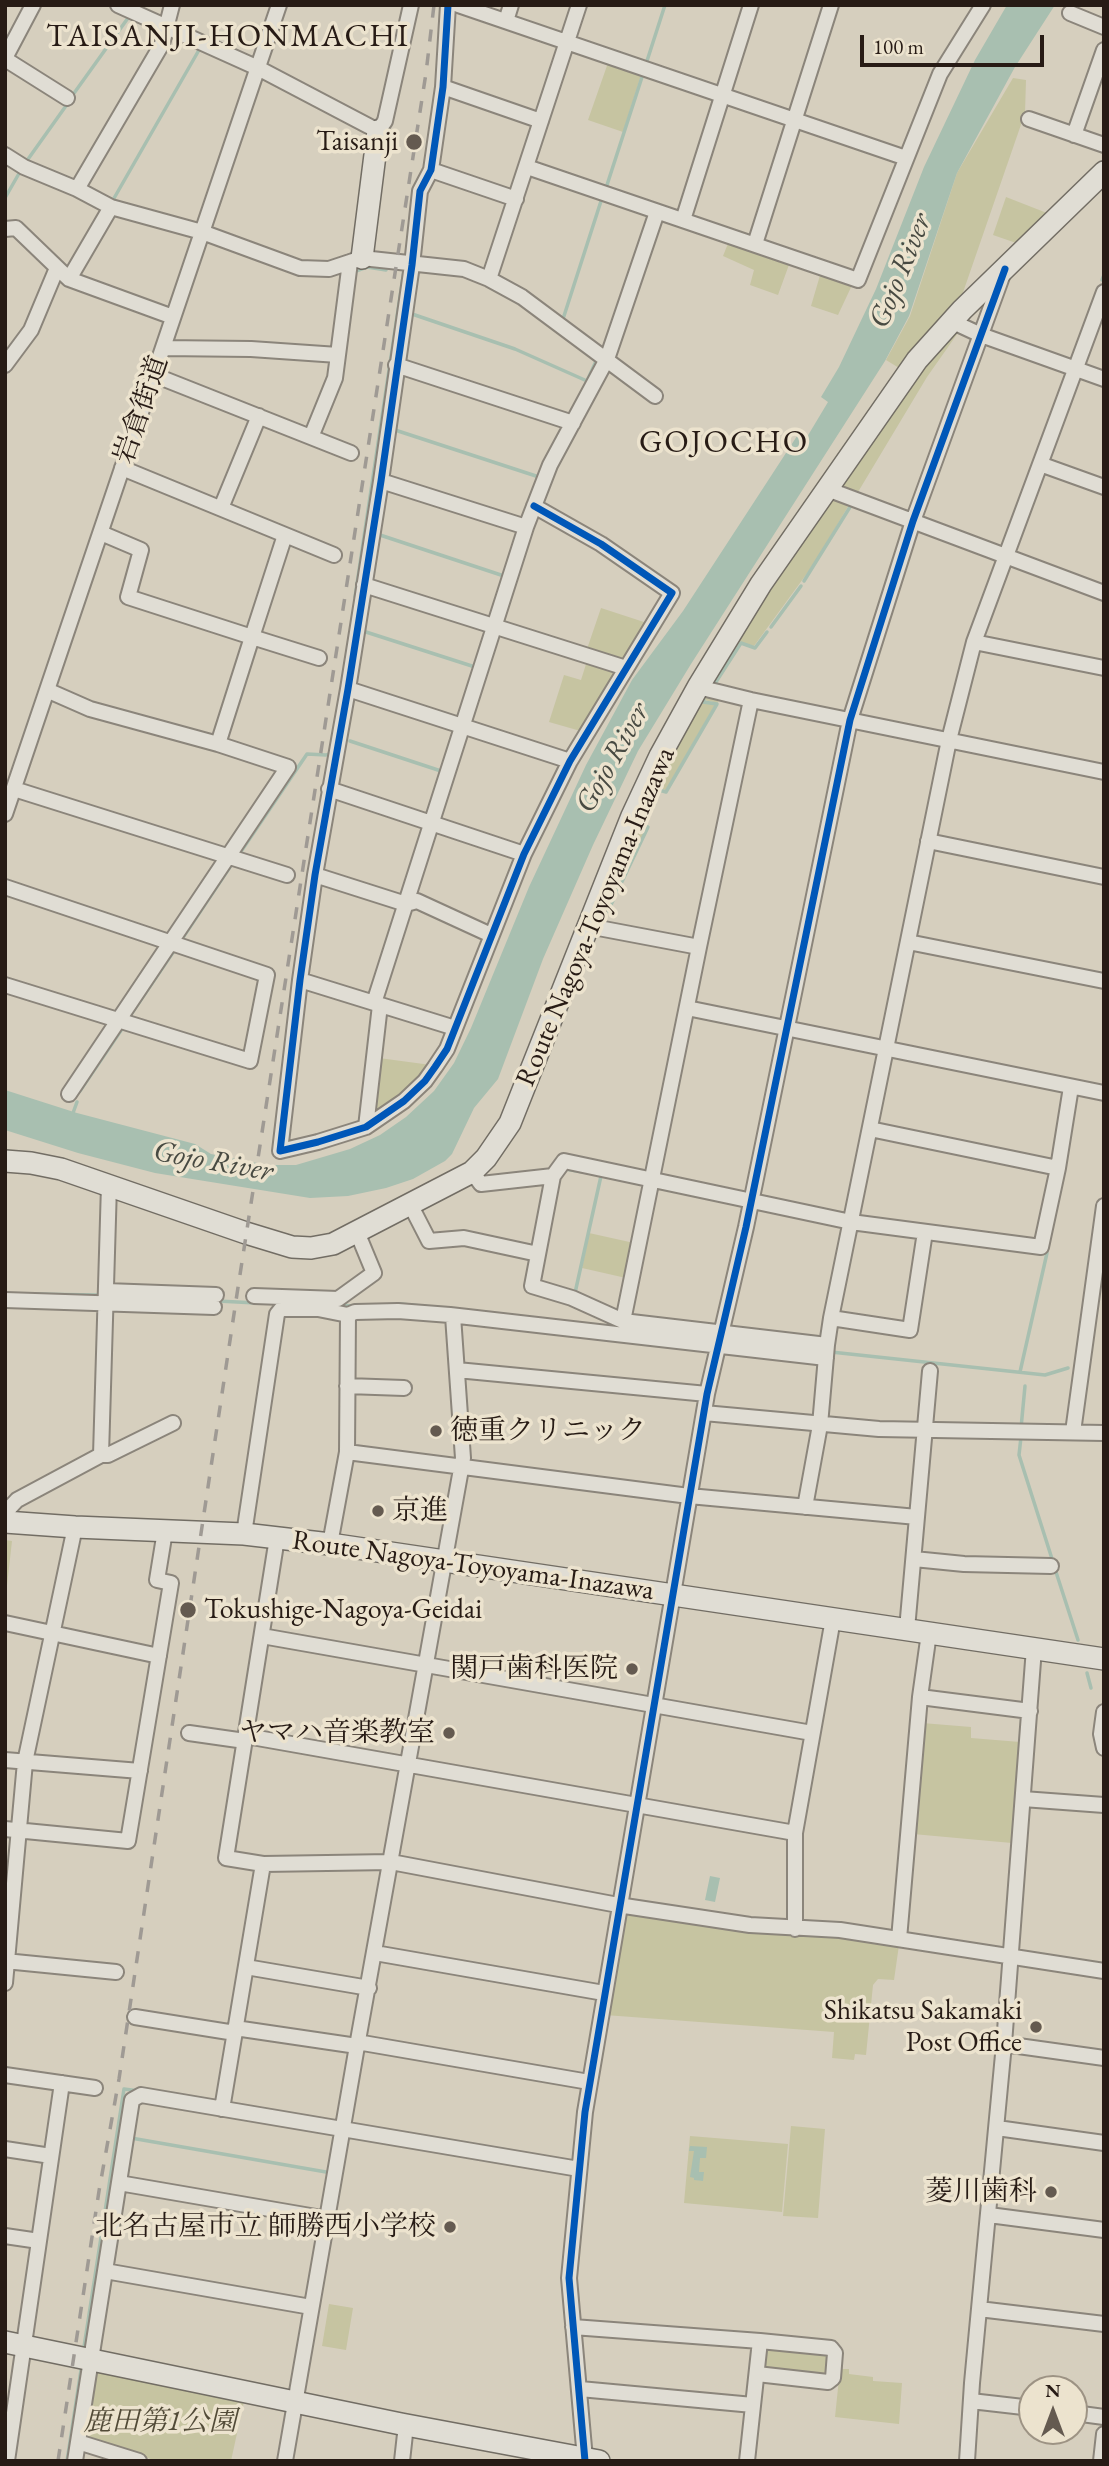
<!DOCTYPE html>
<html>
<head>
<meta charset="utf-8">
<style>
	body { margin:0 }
	#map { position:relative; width:1109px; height:2466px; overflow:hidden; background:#d6cfbe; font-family:"EB Garamond",serif }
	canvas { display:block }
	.frame { position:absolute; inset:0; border:7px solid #271b15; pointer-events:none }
	.north { position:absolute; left:1018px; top:2375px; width:70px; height:70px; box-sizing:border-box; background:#ece3ce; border:2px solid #9d9384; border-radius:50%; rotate:0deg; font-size:19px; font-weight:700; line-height:28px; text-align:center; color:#271b15 }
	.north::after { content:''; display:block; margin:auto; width:24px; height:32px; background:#645a50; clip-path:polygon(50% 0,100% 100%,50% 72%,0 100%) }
	.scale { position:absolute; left:860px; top:35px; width:184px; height:32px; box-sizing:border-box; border:4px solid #271b15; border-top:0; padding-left:9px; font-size:21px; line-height:24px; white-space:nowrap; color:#271b15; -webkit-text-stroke:5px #ece3ce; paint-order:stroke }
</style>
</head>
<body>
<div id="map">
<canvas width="1109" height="2466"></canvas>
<div class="frame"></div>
<div class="north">N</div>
<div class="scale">100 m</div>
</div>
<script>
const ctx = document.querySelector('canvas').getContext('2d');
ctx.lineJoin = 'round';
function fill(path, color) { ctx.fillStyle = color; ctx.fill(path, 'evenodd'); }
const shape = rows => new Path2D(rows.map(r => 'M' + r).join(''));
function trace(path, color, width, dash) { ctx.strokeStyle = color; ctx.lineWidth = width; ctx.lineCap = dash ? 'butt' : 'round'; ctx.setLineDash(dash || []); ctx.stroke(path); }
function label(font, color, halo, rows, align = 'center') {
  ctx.font = font + ' "EB Garamond","Noto Serif JP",serif'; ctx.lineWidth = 7; ctx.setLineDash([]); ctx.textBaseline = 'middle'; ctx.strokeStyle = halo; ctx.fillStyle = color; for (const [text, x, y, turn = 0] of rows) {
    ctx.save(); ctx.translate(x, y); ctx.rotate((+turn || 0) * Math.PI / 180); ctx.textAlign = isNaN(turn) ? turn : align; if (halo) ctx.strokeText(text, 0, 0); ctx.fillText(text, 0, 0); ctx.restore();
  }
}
fill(shape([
	[609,60,642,72,623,132,588,120],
	[1013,78,1026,80,1025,113,959,304,904,371,886,360,910,316,957,173],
	[1006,197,1052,215,1022,245,993,235],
	[729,241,790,262,778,295,750,285,754,270,723,256],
	[821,272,853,283,838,315,811,306],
	[954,328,960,330,927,377,855,497,837,490,880,424],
	[832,497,850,503,816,561,754,646,740,642,711,686,708,681],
	[601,608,650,624,626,661,587,649],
	[587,661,619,672,584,732,549,722,564,675,581,680],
	[699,697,719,699,718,703,704,700,702,702,715,705,666,790,655,788,638,826,646,828,608,910,605,911,637,817],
	[379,1058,431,1065,422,1079,372,1120],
	[589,1233,634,1243,626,1278,582,1268],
	[5,1540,12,1541,5,1603],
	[922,1723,971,1727,971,1738,1020,1742,1012,1843,913,1834],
	[625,1911,899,1945,894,1980,878,1979,873,1985,866,2055,855,2054,854,2060,832,2058,834,2032,605,2015],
	[791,2126,825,2129,818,2218,783,2216],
	[690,2136,788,2144,782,2212,684,2203],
	[329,2304,353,2308,346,2350,322,2346],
	[768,2348,828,2354,831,2357,826,2378,766,2371,762,2366,764,2352],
	[840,2369,849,2369,849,2374,873,2377,873,2381,902,2383,899,2424,835,2417],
	[97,2372,244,2401,231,2461,157,2461,86,2438,84,2434,93,2375]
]), '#c6c4a1');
fill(shape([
	[1007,5,1055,5,1015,67,957,173,909,316,885,361,691,664,638,751,593,845,543,959,498,1079,474,1108,452,1154,445,1161,413,1179,386,1188,348,1196,310,1198,155,1173,78,1153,5,1130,5,1090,77,1113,195,1144,211,1154,267,1165,296,1165,350,1149,380,1135,406,1117,434,1091,454,1063,471,1028,529,887,586,765,632,680,683,611,799,433,807,437,828,402,821,397,839,367,876,289,924,167,975,60],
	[710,1876,720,1878,715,1902,705,1900],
	[690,2146,707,2147,706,2158,700,2158,699,2172,704,2172,703,2181,694,2180,694,2178,690,2177,694,2151,689,2151]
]), '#a8bfb0');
trace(shape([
	[646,64,665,5],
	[72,96,128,18],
	[26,162,68,103],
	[606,188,643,74],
	[5,198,21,170],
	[113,200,199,50],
	[356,271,367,267,386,270],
	[1102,280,1104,275],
	[412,314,515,349,587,381,597,359],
	[563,319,602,198],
	[395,430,536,476],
	[380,535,504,576],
	[804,581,850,507],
	[355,597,404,270],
	[771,627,801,586],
	[366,632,475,667],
	[715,688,714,685,741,643,755,648,767,632],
	[350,741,441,771],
	[654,792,656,789,666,792,717,704,703,702,704,700],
	[240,853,307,754,326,755,331,753],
	[608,911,648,827,639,825],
	[182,939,232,864],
	[130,1016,176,948],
	[80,1091,122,1029],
	[73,1113,77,1102],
	[565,1169,583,1172],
	[575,1293,601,1176],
	[25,1294,100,1295],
	[218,1301,256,1303],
	[400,1304,431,1307],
	[337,1305,354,1306],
	[831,1352,1045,1375,1068,1368],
	[1020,1372,1047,1253],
	[1021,1428,1025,1386],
	[1021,1437,1019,1455,1053,1562],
	[1055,1569,1078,1640],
	[1087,1673,1091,1688],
	[131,2138,326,2172],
	[84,2347,124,2089,139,2091],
	[67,2461,81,2370]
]), '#a8bfb0', 3.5);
const street = shape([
	[118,5,258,68,378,131,385,121,411,5],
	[448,5,443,87,431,170,420,191,412,265,381,481,348,689,315,875,300,980,280,1151,318,1142,366,1127,404,1101,425,1081,435,1067,447,1049,524,854,570,761,672,593,601,544,534,506],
	[458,5,906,158],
	[1070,13,1104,27],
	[506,21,511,5],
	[5,58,33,5],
	[5,59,67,98],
	[443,87,541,121],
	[1029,119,1104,145],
	[1074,135,1104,50],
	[5,155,24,167,77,189,111,207,202,232,300,268,329,269,362,258,464,269,489,279,522,297,655,396],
	[527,167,858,280,940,74,983,5],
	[431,170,516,199],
	[77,189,162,44,172,5],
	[683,220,751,5],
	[5,229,16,228,69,279,173,317],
	[755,244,831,5],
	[69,279,111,207],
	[489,279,579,5],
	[951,321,981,335,1104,379],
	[163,348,251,349,338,355,350,262],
	[5,365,31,330,57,268],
	[396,365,573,423],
	[154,375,351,453],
	[311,437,335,378,338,355],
	[1040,464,1104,487],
	[122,468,334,555],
	[381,481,526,527],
	[827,489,1104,593],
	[221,508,259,416],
	[101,533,141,550,128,597,252,637,218,744],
	[285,535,252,637,319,658],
	[364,585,626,668],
	[974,642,1104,668],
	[698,687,751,700,1104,772],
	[348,689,570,761],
	[49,691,90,709,218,744,288,767,69,1094],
	[14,789,287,875],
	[329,789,524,854],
	[5,814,279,5],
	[928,841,1104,877],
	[315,875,406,904,417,901,491,935],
	[5,887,267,975,250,1061,5,985],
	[588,926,699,947,623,1321],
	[908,942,1104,981],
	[699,947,751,700],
	[300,980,455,1028],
	[374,1003,526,527,550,465,607,359,657,212],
	[687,1008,1104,1093],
	[366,1127,380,1005],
	[870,1129,1058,1168],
	[472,1172,481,1184,553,1176,564,1161,851,1222,1041,1247,1058,1168,1071,1087],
	[553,1176,532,1286,572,1298,623,1321,827,1345],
	[410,1204,429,1241,464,1238,538,1254],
	[106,1291,216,1295],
	[254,1296,338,1299,374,1273,357,1232],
	[5,1300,214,1307],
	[831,1318,910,1330,925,1232],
	[457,1370,707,1394],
	[347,1386,404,1388],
	[704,1413,879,1429,1104,1433],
	[1073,1432,1104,1206],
	[347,1452,348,1315],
	[101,1455,108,1455,173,1423],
	[805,1507,820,1425,827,1345,831,1318,949,740,974,642,1104,292],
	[5,1513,17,1500,101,1455,109,1185],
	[917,1517,930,1371],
	[244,1534,277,1314,281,1309,318,1309,348,1315,355,1312,398,1311,450,1315,826,1358],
	[277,1538,226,1858,263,1864,391,1862,618,1905,750,1925,840,1930,1104,1971],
	[330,1544,347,1452,689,1496,917,1517,907,1629],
	[914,1559,964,1564,1051,1566],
	[5,1623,159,1656],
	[262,1636,812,1733],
	[920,1697,1030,1711],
	[1104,1712,1101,1734,1104,1748],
	[189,1733,245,1741],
	[246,1736,795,1833],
	[5,1760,140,1771],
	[1023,1799,1104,1805],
	[5,1829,128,1841,171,1583,157,1580,165,1531],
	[795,1929,795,1833,833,1619],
	[899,1939,920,1697,929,1633],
	[375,1953,604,1993],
	[5,1961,116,1972],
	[246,1967,369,1988],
	[5,1983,25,1762,75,1527],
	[135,2017,235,2033],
	[235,2028,357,2046],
	[357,2042,589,2082],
	[1004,2044,1104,2058],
	[5,2075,95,2088],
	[222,2109,263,1864],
	[997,2128,1104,2143],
	[5,2149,51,2156],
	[119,2183,328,2219],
	[989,2215,1104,2230],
	[5,2236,39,2241],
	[105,2271,311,2307],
	[979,2309,1104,2324],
	[573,2327,760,2341,747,2461],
	[757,2374,828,2382,833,2378,835,2353,831,2348,760,2341],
	[580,2389,753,2405],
	[971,2401,1032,2408],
	[1074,2413,1104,2417],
	[78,2442,139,2461],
	[585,2459,569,2278,585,2112,707,1394,746,1227,850,720,913,521,1003,274],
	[7,2461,62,2083],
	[75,2461,132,2100,141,2095,579,2169],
	[285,2461,357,2046,463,1458,453,1316],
	[402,2461,406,2425],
	[967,2461,972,2383,1004,2044,1034,1648],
	[1101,2461,1104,2434]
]);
const secondary = shape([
	[362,258,378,131],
	[5,1161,31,1163,61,1169,246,1233,292,1247,311,1248,333,1244,472,1172,486,1158,510,1123,632,816,660,756,698,687,761,584,917,360,962,310,1104,172],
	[5,1522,75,1527,244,1534,330,1544,1104,1659],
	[5,2342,401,2424,599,2461]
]);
trace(street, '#8b857b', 18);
trace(secondary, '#726d64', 24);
trace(street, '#e0ddd4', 14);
trace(secondary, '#e0ddd4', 21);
trace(shape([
	[58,2461,99,2191,119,2079,237,1294,426,73,434,5]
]), '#9f9a94', 3.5, [12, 12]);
trace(shape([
	[448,5,443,87,431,170,420,191,412,265,381,481,348,689,315,875,300,980,280,1151,318,1142,366,1127,404,1101,425,1081,435,1067,447,1049,524,854,570,761,672,593,601,544,534,506],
	[585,2461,569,2278,585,2112,707,1394,746,1227,850,720,913,521,1005,269]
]), '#0057b8', 7);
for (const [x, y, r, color] of [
	[414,142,9,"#645a50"],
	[436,1431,7,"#645a50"],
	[378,1511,7,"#645a50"],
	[188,1610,9,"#645a50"],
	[632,1669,7,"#645a50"],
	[449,1733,7,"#645a50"],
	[1036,2027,7,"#645a50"],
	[1051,2192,7,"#645a50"],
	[450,2227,7,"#645a50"]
]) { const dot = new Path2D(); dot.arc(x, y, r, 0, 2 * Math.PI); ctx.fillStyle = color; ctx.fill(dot); trace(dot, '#ece3ce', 2.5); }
label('28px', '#271b15', '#ece3ce', [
	["Taisanji",398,142],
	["徳重クリニック",450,1431,"left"],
	["京進",392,1511,"left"],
	["Tokushige-Nagoya-Geidai",204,1610,"left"],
	["関戸歯科医院",618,1669],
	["ヤマハ音楽教室",435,1733],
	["Shikatsu Sakamaki",1022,2011],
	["Post Office",1022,2043],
	["菱川歯科",1037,2192],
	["北名古屋市立 師勝西小学校",436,2227]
], 'right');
label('28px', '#271b15', '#ece3ce', [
	["岩倉街道",142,410,-71],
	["Route Nagoya-Toyoyama-Inazawa",596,917,-67],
	["Route Nagoya-Toyoyama-Inazawa",473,1566,8]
]);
label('italic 28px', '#524b38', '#ece3ce', [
	["鹿田第1公園",160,2422]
]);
label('italic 30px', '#484a42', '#ece3ce', [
	["Gojo River",901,271,-68],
	["Gojo River",613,758,-61],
	["Gojo River",213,1162,10]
]);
ctx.letterSpacing = '2px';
label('32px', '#271b15', '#ece3ce', [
	["TAISANJI-HONMACHI",228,37],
	["GOJOCHO",724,443]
]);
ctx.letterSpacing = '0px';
</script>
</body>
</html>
